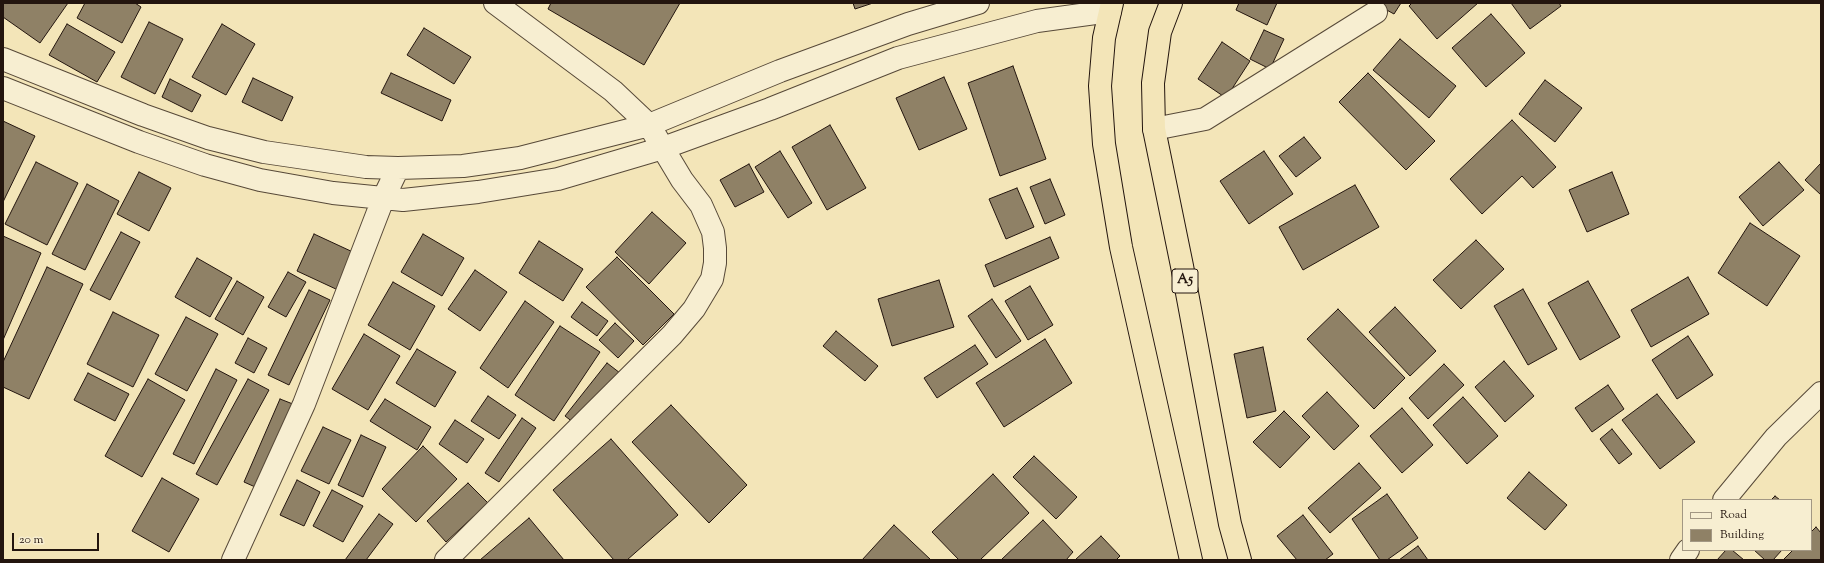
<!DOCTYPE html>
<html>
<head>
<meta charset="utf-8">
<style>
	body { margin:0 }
	#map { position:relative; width:1824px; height:563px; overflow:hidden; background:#f3e5b8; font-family:"Sorts Mill Goudy",serif }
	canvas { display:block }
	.frame { position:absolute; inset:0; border:4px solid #23150e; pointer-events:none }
	.legend { position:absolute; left:1682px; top:499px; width:130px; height:52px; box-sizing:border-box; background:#f7eed1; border:1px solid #a29783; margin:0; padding:5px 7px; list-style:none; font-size:12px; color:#23150e }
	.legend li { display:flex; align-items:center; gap:8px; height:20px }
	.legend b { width:20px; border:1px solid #a29783 }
	.scale { position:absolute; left:12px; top:533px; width:87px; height:18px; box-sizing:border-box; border:2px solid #23150e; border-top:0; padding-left:5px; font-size:12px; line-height:14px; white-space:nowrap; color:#23150e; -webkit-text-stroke:3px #f7eed1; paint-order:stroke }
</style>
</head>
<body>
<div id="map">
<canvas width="1824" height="563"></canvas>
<div class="frame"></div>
<ul class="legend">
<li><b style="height:5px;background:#f7eed1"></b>Road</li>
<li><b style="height:11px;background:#8f8166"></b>Building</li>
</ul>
<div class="scale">20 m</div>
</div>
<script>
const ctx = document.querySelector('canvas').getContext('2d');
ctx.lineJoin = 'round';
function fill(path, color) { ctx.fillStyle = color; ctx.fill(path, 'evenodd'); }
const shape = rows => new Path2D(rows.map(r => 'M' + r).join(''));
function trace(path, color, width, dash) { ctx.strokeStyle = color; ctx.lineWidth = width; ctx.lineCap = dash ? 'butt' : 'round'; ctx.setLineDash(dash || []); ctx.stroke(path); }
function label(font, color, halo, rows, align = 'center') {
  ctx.font = font + ' "Sorts Mill Goudy",serif'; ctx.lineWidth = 3; ctx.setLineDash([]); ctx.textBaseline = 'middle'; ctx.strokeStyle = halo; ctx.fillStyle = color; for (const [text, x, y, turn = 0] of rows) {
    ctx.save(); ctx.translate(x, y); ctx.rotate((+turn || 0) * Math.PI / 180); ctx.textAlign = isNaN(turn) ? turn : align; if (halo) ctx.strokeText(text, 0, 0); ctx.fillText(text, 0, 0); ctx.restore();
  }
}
const building = shape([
	[3,3,68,3,40,43,3,17,3,3],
	[85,3,135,3,141,7,122,43,77,18,85,3],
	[551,3,680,3,644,65,548,9,551,3],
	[853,3,873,3,855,9,853,3],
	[1239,3,1277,3,1267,25,1236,10,1239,3],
	[1374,3,1401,3,1394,14,1374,3],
	[1412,3,1478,3,1437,39,1409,6,1412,3],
	[1511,3,1559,3,1561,6,1530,29,1511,3],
	[1491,14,1525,53,1486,87,1452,48,1491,14],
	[149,22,183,39,155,94,121,77,149,22],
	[67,24,115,52,97,82,49,55,67,24],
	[222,24,255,44,226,95,192,77,222,24],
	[424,28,471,57,454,84,407,55,424,28],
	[1264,30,1284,39,1270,69,1250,59,1264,30],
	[1400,39,1456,86,1429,118,1373,70,1400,39],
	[1222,42,1250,61,1226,98,1198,79,1222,42],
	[1013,66,1046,159,1000,176,968,83,1013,66],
	[391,73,451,100,442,121,381,93,391,73],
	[1368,73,1435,141,1406,170,1339,102,1368,73],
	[944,77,967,129,919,150,896,98,944,77],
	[253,78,293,97,282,121,242,102,253,78],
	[170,79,201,95,192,112,162,97,170,79],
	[1545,80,1582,108,1555,142,1519,114,1545,80],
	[1512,120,1556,167,1533,188,1522,176,1482,214,1450,179,1512,120],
	[3,121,35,136,3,202,3,121],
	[830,125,866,188,827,210,792,147,830,125],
	[1304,137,1321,158,1296,177,1279,156,1304,137],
	[780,151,812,203,788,218,755,167,780,151],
	[1264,151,1293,194,1249,224,1220,181,1264,151],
	[36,162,78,183,47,245,5,224,36,162],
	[1779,162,1804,190,1763,226,1739,197,1779,162],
	[1821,163,1821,195,1805,180,1821,163],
	[749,164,764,192,735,207,720,180,749,164],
	[139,172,171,188,149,231,117,214,139,172],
	[1612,172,1629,214,1587,232,1569,190,1612,172],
	[1050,179,1065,215,1045,224,1030,187,1050,179],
	[87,184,119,201,85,270,52,254,87,184],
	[1355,185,1379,227,1303,270,1279,227,1355,185],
	[1017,188,1034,227,1006,239,989,199,1017,188],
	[652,212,686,243,649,284,615,252,652,212],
	[1750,223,1800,256,1767,306,1718,273,1750,223],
	[121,232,140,242,110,300,90,290,121,232],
	[314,234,355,253,338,290,297,271,314,234],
	[423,234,464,258,442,296,401,272,423,234],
	[3,236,41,253,3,340,3,236],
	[1050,237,1059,258,994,287,985,265,1050,237],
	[1476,240,1504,269,1461,309,1433,280,1476,240],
	[539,241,583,269,563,301,519,273,539,241],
	[617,257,674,314,643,345,586,287,617,257],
	[197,258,232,278,210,317,175,297,197,258],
	[47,267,83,284,29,399,3,387,3,362,47,267],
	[475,270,507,292,480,331,448,309,475,270],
	[288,272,306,282,286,317,268,307,288,272],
	[1688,277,1709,314,1651,347,1631,310,1688,277],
	[939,280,954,327,892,346,878,299,939,280],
	[237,281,264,297,243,335,215,319,237,281],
	[1588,281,1620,337,1580,360,1548,303,1588,281],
	[393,282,435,306,410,350,368,325,393,282],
	[1030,286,1053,325,1028,340,1005,301,1030,286],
	[1523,289,1557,349,1528,365,1494,306,1523,289],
	[309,290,330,300,289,385,268,375,309,290],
	[992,299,1021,341,996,358,968,316,992,299],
	[525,301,554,322,508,388,480,368,525,301],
	[582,302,608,321,597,336,571,317,582,302],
	[1395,307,1436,351,1410,376,1369,332,1395,307],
	[1338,309,1405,378,1374,409,1307,339,1338,309],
	[113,312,159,335,133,387,87,364,113,312],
	[186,317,218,334,187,391,155,374,186,317],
	[615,323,634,341,618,358,599,340,615,323],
	[560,326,600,352,554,421,515,395,560,326],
	[836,331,878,366,865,381,823,346,836,331],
	[364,334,400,356,368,410,332,389,364,334],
	[1688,336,1713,375,1677,399,1652,360,1688,336],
	[248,338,267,348,254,373,235,363,248,338],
	[1045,339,1072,383,1004,427,976,383,1045,339],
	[975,345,988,364,937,398,924,378,975,345],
	[1263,347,1276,411,1247,418,1234,354,1263,347],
	[417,349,456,372,435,407,396,383,417,349],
	[1504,361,1534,396,1505,422,1475,387,1504,361],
	[607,363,620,373,578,426,565,416,607,363],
	[1444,364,1464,385,1428,419,1409,398,1444,364],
	[216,369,237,380,194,464,173,454,216,369],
	[88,373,129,394,115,421,74,400,88,373],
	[148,379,185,400,142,477,105,456,148,379],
	[248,379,269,390,217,485,196,474,248,379],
	[1608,385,1624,409,1592,432,1575,408,1608,385],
	[1327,392,1359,426,1334,450,1302,416,1327,392],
	[1657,394,1695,442,1660,469,1622,420,1657,394],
	[488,396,516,415,499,439,471,421,488,396],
	[1463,397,1498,436,1467,464,1433,425,1463,397],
	[280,399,298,406,262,490,244,482,280,399],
	[385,399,431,427,417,450,370,421,385,399],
	[671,405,747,485,709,523,632,442,671,405],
	[1402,408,1433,445,1402,473,1370,436,1402,408],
	[1284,411,1310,437,1280,468,1253,442,1284,411],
	[522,418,536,428,499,482,485,473,522,418],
	[455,420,484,439,467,463,439,444,455,420],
	[323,427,351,440,329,484,301,471,323,427],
	[1612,429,1632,454,1619,464,1600,439,1612,429],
	[361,435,386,447,363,497,338,485,361,435],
	[611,439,678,515,627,560,614,560,553,490,611,439],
	[423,446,457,479,416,522,382,489,423,446],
	[1034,456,1077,497,1056,519,1013,477,1034,456],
	[1359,463,1381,488,1330,533,1308,508,1359,463],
	[1529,472,1567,505,1545,530,1507,498,1529,472],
	[993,474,1029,513,980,560,959,560,932,532,993,474],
	[162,478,199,499,169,552,132,531,162,478],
	[297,480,320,492,304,526,280,515,297,480],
	[468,483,488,503,446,542,427,521,468,483],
	[332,490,363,506,343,542,313,526,332,490],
	[1387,494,1418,538,1387,560,1380,560,1352,519,1387,494],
	[1775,496,1780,500,1771,500,1775,496],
	[379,514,393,524,366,560,345,560,379,514],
	[1303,515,1333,554,1325,560,1297,560,1277,536,1303,515],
	[529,518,564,560,480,560,529,518],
	[1043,520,1073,552,1066,560,1001,560,1043,520],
	[894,525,931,560,862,560,894,525],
	[1816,527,1821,533,1821,560,1783,560,1793,550,1811,550,1811,532,1816,527],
	[1101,536,1120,556,1116,560,1075,560,1101,536],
	[1418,546,1428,560,1399,560,1418,546],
	[1726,550,1732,550,1744,560,1717,560,1726,550],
	[1754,550,1782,550,1773,560,1765,560,1754,550]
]);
fill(building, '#8f8166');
trace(building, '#23150e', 1);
const minor = shape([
	[3,59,143,115,208,138,264,152,366,167,398,168,463,166,520,158,649,125,780,71,908,24,978,3],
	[3,88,139,142,205,165,260,180,333,193,403,200,478,192,558,179,663,148,770,109,898,58,1037,21,1110,11],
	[1154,129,1205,119,1376,12],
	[1724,500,1776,437,1821,393],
	[233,560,304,404,383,199,398,168],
	[446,560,672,335,694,309,712,279,715,263,715,248,713,232,701,205,682,180,649,125,613,91,495,3],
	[1681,560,1688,550]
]);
const highway = shape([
	[1112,3,1104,38,1100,86,1104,144,1121,247,1191,560],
	[1171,3,1160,32,1153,83,1154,129,1182,266,1230,524,1240,560]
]);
trace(minor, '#574938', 24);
trace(highway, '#23150e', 24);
trace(minor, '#f7eed1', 22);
trace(highway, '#f3e5b8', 22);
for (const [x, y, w] of [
	[1185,281,26]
]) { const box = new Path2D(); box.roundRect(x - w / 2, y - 12, w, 24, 3); ctx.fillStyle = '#f7eed1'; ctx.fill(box); trace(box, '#23150e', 1); }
label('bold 14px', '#23150e', null, [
	["A5",1185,281]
]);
</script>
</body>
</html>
